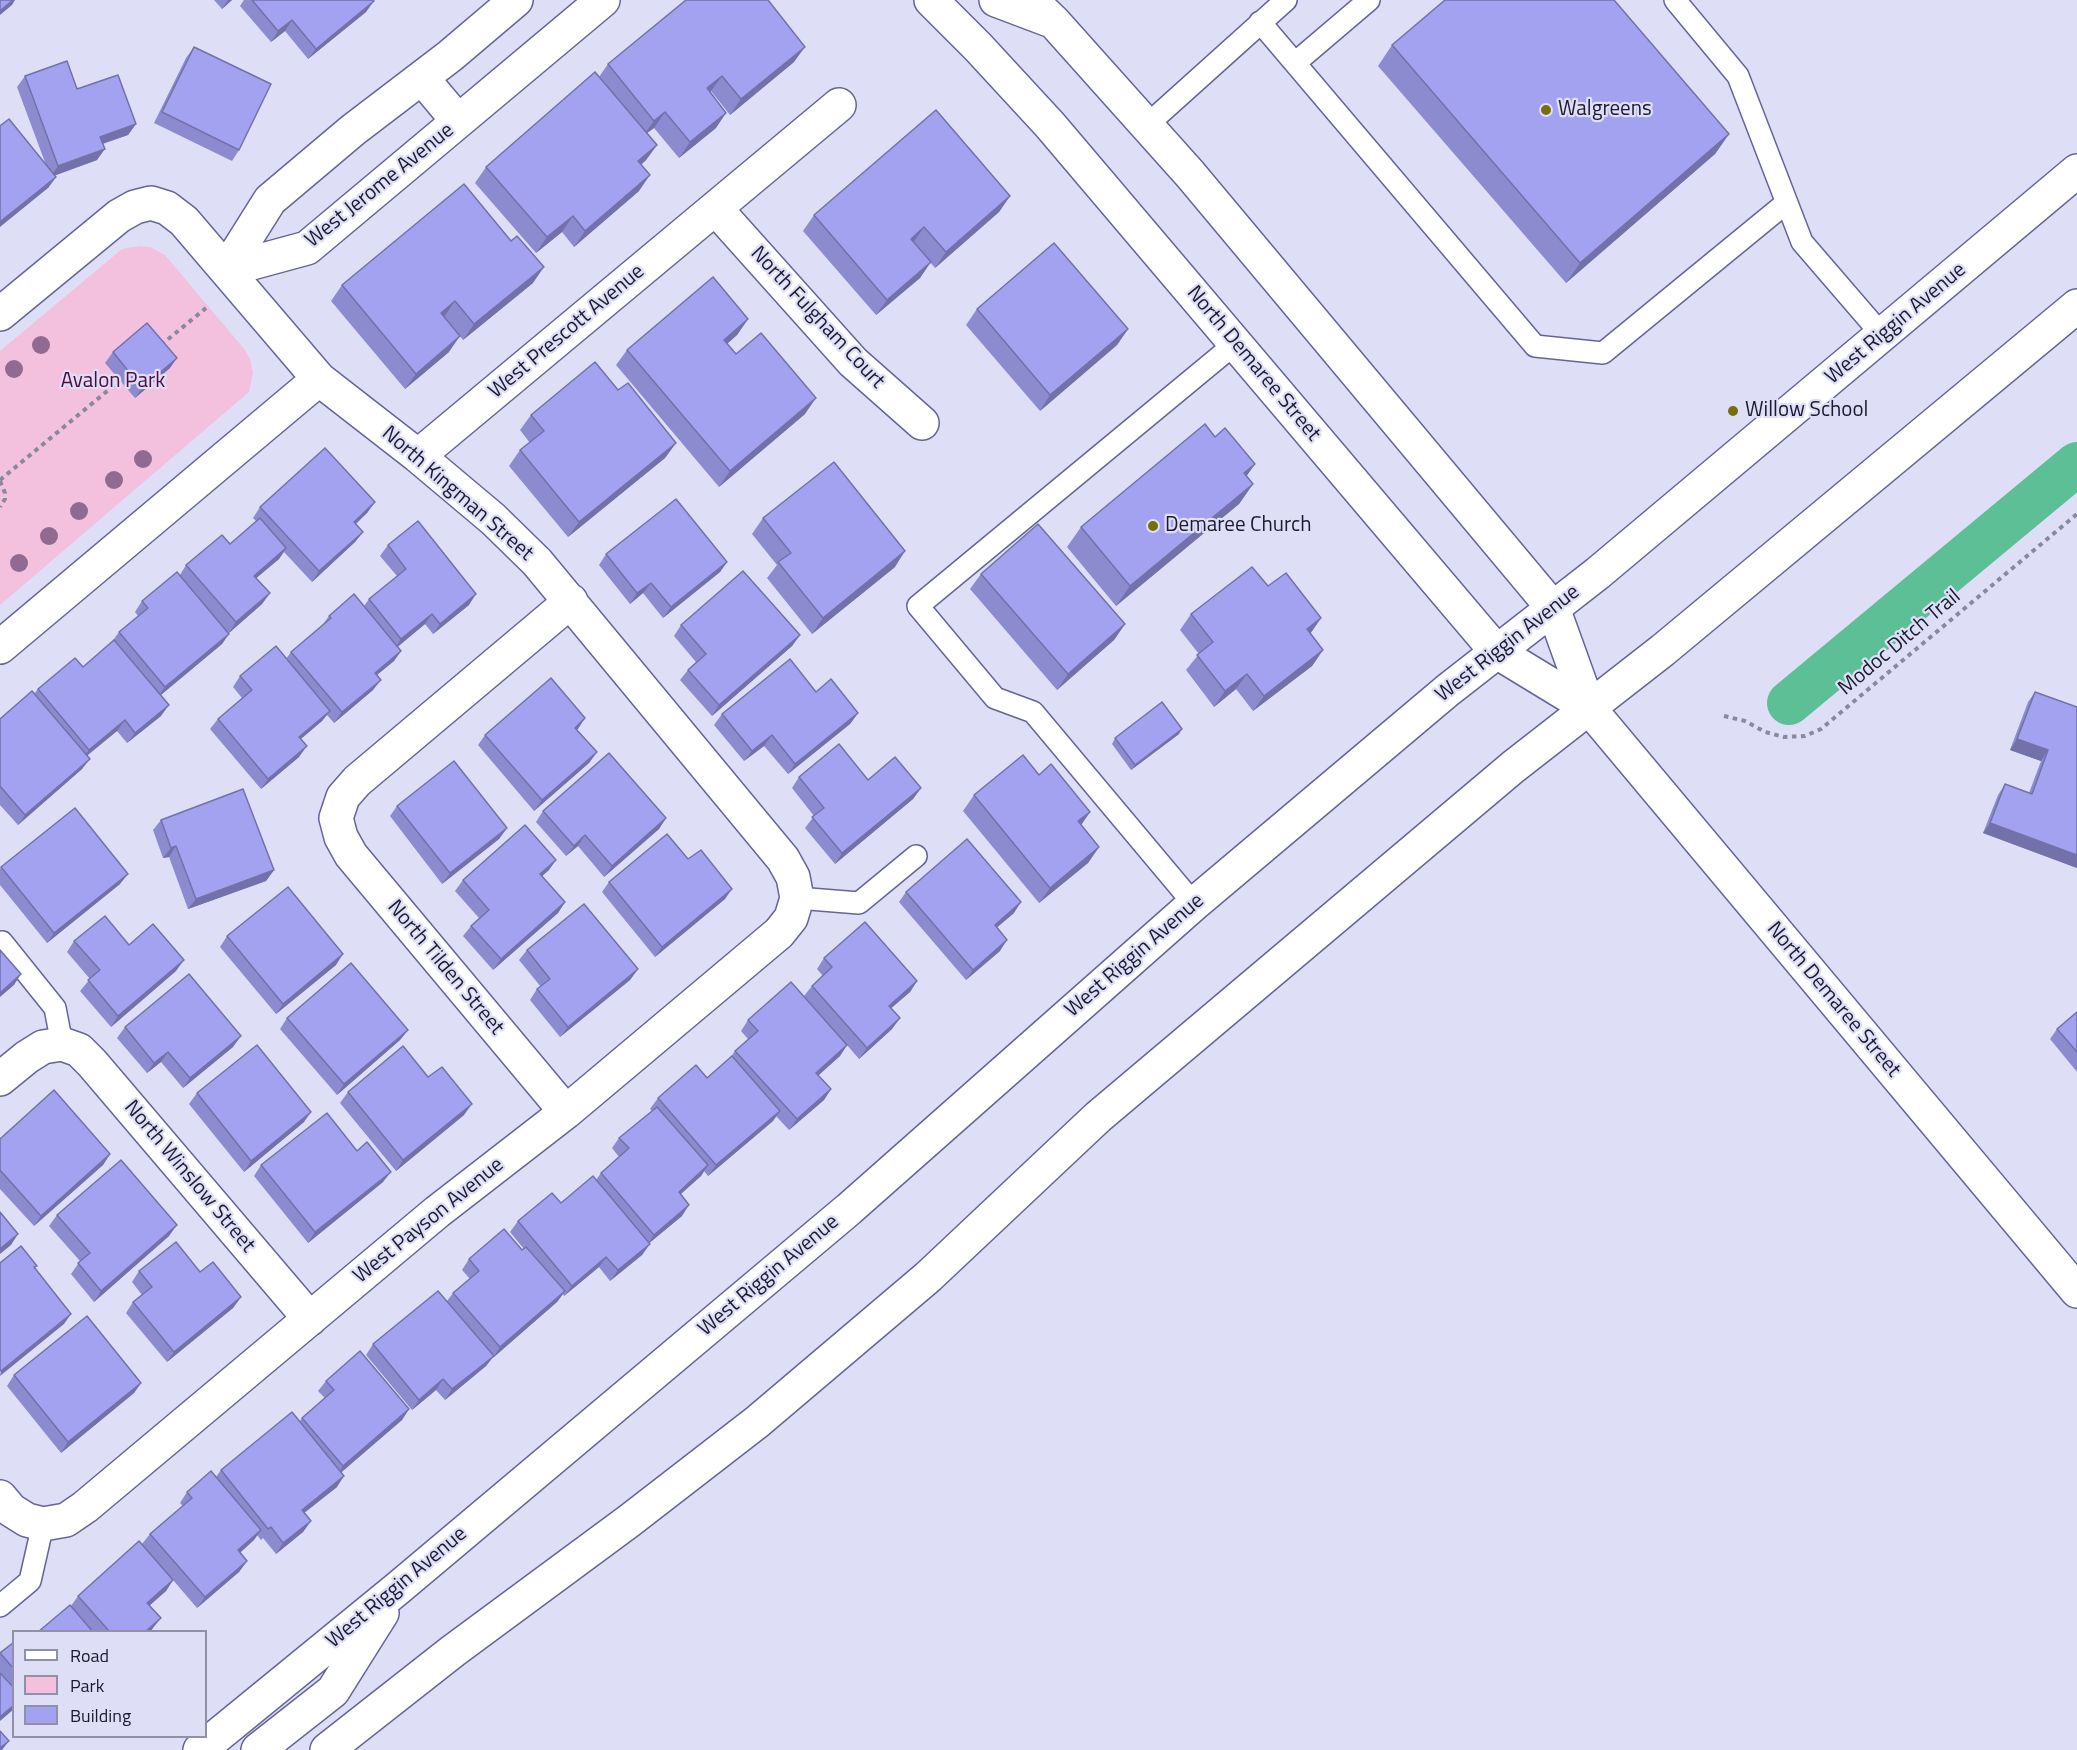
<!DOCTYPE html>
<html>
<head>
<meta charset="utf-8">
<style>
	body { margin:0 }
	#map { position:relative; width:2077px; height:1750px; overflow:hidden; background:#dedff7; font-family:"Titillium Web",sans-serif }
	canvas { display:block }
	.legend { position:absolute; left:12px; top:1630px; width:195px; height:108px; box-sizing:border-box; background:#dedff7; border:2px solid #9090a7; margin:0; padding:8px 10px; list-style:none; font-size:18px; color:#1b1a30 }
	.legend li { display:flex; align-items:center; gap:12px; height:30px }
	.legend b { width:30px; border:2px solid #9090a7 }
</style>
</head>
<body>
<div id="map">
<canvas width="2077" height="1750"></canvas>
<ul class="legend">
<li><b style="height:8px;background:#fff"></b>Road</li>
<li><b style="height:16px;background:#f3c0dd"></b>Park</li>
<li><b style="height:16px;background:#a3a2f1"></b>Building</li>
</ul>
</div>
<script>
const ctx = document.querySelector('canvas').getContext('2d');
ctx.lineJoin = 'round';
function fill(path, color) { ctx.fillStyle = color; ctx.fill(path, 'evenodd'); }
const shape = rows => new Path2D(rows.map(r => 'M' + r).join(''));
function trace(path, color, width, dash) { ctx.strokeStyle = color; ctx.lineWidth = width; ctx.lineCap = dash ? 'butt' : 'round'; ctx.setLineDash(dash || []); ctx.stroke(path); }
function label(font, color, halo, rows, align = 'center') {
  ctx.font = font + ' "Titillium Web",sans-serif'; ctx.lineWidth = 4.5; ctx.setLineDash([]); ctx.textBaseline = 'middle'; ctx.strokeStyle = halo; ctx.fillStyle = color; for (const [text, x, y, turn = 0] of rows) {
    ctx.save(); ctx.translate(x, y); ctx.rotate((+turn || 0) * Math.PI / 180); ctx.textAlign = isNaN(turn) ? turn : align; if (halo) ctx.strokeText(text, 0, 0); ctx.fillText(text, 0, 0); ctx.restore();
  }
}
fill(shape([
	[140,246,150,247,165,255,245,350,250,359,253,373,249,392,0,605,0,351,122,249]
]), '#f3c0dd');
trace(shape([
	[1789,703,2077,464]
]), '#5cbf95', 44);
const service = shape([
	[1675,0,1738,76,1802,242,1883,336],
	[1260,22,1535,346,1603,353,1786,203],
	[1295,63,1369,0],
	[1147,125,1286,0],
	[797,898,859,903,916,856],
	[1194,904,1033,712,995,698,918,606,1236,343],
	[2,942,55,1008,62,1044],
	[0,1606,30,1581,43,1524]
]);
const minor = shape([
	[422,78,458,121],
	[716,209,853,362,922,423],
	[226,270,307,248,603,0],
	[226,270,270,200,353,130,450,56,516,0],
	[0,314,119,216,135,207,151,203,167,208,184,221,319,379,418,456,493,519,537,562,783,859,793,877,797,898,791,918,779,933,566,1112,437,1212,85,1507,66,1520,43,1524,27,1520,11,1510,0,1497],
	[418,456,839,105],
	[0,647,319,379],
	[0,1079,27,1057,43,1047,62,1044,79,1050,92,1063,310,1319],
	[566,1112,351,855,341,837,336,818,343,797,357,781,571,601]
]);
const secondary = shape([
	[931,0,978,47,1050,125,1497,652,1589,708,2077,1291],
	[996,0,1049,20],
	[1031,0,1054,22,1190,174,1553,608,1589,708],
	[200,1750,397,1589,849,1209,1194,904,1448,690,1598,573,2077,171],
	[258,1750,333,1691,382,1613],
	[327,1750,453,1651,629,1521,757,1422,928,1277,1098,1117,1513,767,1663,650,2077,306]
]);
trace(service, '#65649a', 24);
trace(minor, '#65649a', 36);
trace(secondary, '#65649a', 36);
trace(shape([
	[161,345,206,308],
	[0,480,118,382],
	[0,481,5,493,5,499,0,507],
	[1724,716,1745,721,1765,732,1784,737,1805,736,1821,729,2077,514]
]), '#88889f', 4, [4.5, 4.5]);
trace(service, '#fff', 21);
trace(minor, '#fff', 33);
trace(secondary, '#fff', 33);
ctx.fillStyle = '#906a90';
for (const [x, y] of [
	[41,345],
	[14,369],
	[143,459],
	[114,480],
	[79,511],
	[49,536],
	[19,563]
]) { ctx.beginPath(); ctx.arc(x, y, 9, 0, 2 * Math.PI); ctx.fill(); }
fill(shape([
	[214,0,232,0,222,9],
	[244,0,373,0,366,12,308,59,285,31,271,42,240,6],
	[1392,45,1729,134,1715,154,1566,283,1378,66],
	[194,47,239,150,232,161,154,123,186,58],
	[794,62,730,115,711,91,710,92,716,128,679,158,654,128,647,133,657,145,646,160,641,165,639,191,574,247,562,232,536,253,475,183,486,167,599,77,608,64],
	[25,76,77,89,136,124,128,135,103,144,97,160,54,176,56,177,48,188,46,165,17,87],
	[1010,196,999,212,935,268,930,262,920,278,876,315,803,231,814,215],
	[533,283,463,340,444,317,449,352,405,389,331,301,342,285],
	[977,309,1128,329,1117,345,1040,411,966,325],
	[748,319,737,335,727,344,736,354,805,414,719,487,616,365,627,350],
	[113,352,170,368,135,398,105,363],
	[618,390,676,443,665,458,568,537,509,466,520,450,530,443,520,430,531,415],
	[1215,437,1255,464,1246,476,1253,484,1239,504,1116,606,1067,547,1081,527],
	[375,502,367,513,356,524,363,532,355,542,312,582,284,552,279,559,256,578,270,593,262,604,229,633,222,644,161,695,161,716,127,743,117,731,87,756,82,769,18,825,0,805,0,719,34,694,38,689,83,667,111,643,119,632,138,616,135,612,142,601,180,575,186,565,230,544,256,521,253,518,260,507],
	[763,518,895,567,812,634,767,578,777,565,752,534],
	[388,545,469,605,433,634,425,624,398,646,401,651,394,661,377,675,373,690,334,723,327,715,322,721,301,739,299,757,261,789,210,729,218,719,242,698,233,687,240,676,286,659,291,652,321,627,329,616,364,606,369,599,397,576,380,556],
	[606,554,727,562,720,572,663,618,643,593,630,604,599,565],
	[981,574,1125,624,1114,640,1057,690,970,589],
	[1268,586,1321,618,1310,634,1323,650,1312,666,1253,711,1236,689,1214,707,1186,670,1199,654,1180,630,1191,614],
	[681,625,800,635,792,646,712,716,680,680,688,670,696,662,674,636],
	[816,692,858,713,850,724,788,774,764,746,744,761,714,725,722,714],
	[2035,692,2077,707,2077,868,1983,833,1998,795,2005,784,2029,793,2041,761,2010,750,2028,702],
	[577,730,597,752,589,763,534,811,478,745,485,735],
	[1179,734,1131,770,1112,744,1115,738],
	[1039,775,1090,812,1081,825,1099,847,1088,863,1039,903,963,811,974,795],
	[799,777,868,780,921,788,913,799,835,864,805,828,814,816,792,788],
	[397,806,507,828,499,839,442,884,390,816],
	[543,811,666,818,659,829,604,877,578,846,566,856,536,822],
	[161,820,274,870,266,881,188,909,169,857,163,858,153,830],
	[688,859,725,899,655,957,602,892,609,882],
	[1,867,120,884,47,943,0,885,0,869],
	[549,870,542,876,565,902,558,913,493,970,463,936,471,926,479,918,455,891,463,880],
	[906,892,1014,913,997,927,1000,951,966,980,899,902],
	[227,936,336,965,276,1014,220,947],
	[74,941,176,971,111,1027,80,991,90,979,67,952],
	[527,950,638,969,630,980,560,1037,530,1000,537,989,541,987,519,960],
	[824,958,917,981,910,992,891,1008,900,1018,892,1029,859,1059,847,1045,840,1056,818,1075,831,1089,824,1100,789,1130,776,1116,773,1121,708,1176,704,1171,701,1176,680,1194,682,1216,649,1243,642,1255,610,1281,599,1267,564,1296,563,1294,557,1302,492,1358,486,1366,445,1400,436,1390,412,1410,366,1355,373,1344,447,1301,453,1293,470,1279,462,1270,469,1259,522,1250,524,1249,510,1232,518,1221,561,1203,596,1180,601,1173,619,1157,612,1148,619,1138,652,1111,650,1109,658,1098,707,1078,730,1058,735,1051,748,1039,741,1031,748,1020,804,996,812,986,823,976,817,969],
	[2077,1012,2077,1072,2050,1039,2057,1029],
	[287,1018,408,1030,400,1040,337,1095,280,1029],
	[125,1027,233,1047,183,1088,161,1062,147,1073,117,1038],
	[428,1077,464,1115,396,1171,340,1103,348,1092],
	[197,1093,304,1122,244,1172,189,1104],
	[0,1139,110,1154,103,1165,34,1226,0,1189],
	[357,1151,383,1182,308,1243,254,1176,261,1165],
	[57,1215,169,1236,94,1302,71,1274,80,1261,49,1226],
	[139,1271,241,1297,233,1308,167,1362,126,1313,133,1302,142,1295,132,1282],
	[14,1375,141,1383,134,1393,61,1453,7,1386],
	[326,1381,409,1409,402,1420,341,1472,337,1487,304,1513,311,1521,303,1532,276,1554,263,1538,261,1540,257,1535,254,1540,240,1553,247,1561,239,1572,197,1608,173,1580,166,1591,150,1605,153,1628,150,1632,38,1632,71,1606,78,1596,142,1544,150,1534,183,1506,180,1503,187,1492,216,1477,221,1470,300,1421,302,1418,325,1398,318,1391],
	[14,1642,14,1709,0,1672,0,1653]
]), '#8c8bcf');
fill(shape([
	[13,0,15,0,12,5,0,15,0,11],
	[228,0,232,0,222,9],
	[374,1,366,12,308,59,316,49],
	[292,20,285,31,271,42,278,31],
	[805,47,794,62,730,115,741,99],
	[722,76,711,91,696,104,707,88],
	[665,112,654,128,643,136,654,121],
	[726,113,716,128,679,158,690,142],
	[136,124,128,135,92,147,100,137],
	[1729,134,1715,154,1566,283,1580,263],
	[657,145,646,160,627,177,638,161],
	[105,149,97,160,50,177,58,166],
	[650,175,639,191,574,247,585,231],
	[56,177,48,188,0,227,0,222],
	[1010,196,999,212,935,268,946,252],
	[573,216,562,232,536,253,547,237],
	[924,227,913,243,911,239],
	[931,262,920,278,876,315,887,300],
	[544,267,533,283,463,340,474,324],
	[455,301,444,317,430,329,441,313],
	[748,319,737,335,713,356,724,340],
	[1128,329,1117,345,1040,411,1050,395],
	[460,336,449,352,405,389,416,374],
	[177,358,170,368,135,398,142,388],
	[816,398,805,414,719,487,730,471],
	[676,443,665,458,568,537,579,522],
	[1255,464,1241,484,1244,473],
	[1253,484,1239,504,1116,606,1130,586],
	[375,502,367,513,346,532,354,522],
	[363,532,355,542,312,582,319,571],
	[286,548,279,559,247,586,254,576],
	[905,551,895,567,812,634,823,618],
	[727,562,720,572,663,618,671,607],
	[651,583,643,593,630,604,637,593],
	[270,593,262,604,229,633,236,622],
	[476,594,469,605,433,634,440,624],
	[432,614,425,624,394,650,401,639],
	[1321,618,1310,634,1307,629],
	[1125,624,1114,640,1057,690,1068,674],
	[229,634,222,644,157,698,165,687],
	[800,635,792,646,712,716,719,705],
	[1323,650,1312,666,1253,711,1264,696],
	[401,651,394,661,367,683,375,673],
	[1247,674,1236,689,1214,707,1225,691],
	[381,680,373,690,334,723,342,712],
	[169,705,161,716,127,743,135,733],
	[330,711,322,721,291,747,299,737],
	[858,713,850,724,788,774,795,764],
	[585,718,578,729,568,738,575,728],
	[125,720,117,731,81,760,89,750],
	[1182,729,1179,734,1131,770,1135,765],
	[772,735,764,746,744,761,752,751],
	[2017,739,2048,750,2041,761,2010,750],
	[307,746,299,757,261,789,268,779],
	[597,752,589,763,534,811,542,800],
	[90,759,82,769,18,825,25,815],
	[921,788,913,799,835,864,842,853],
	[1090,812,1079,828,1078,821],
	[666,818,659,829,604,877,612,866],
	[1990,823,2077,855,2077,868,1983,833],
	[507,828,499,839,442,884,450,873],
	[585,835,578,846,566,856,574,846],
	[176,846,169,857,163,858,171,848],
	[1099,847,1088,863,1039,903,1050,888],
	[556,860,549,870,533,884,540,874],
	[274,870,266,881,188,909,196,899],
	[128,874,120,884,47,943,54,933],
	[732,889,725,899,655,957,662,947],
	[565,902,558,913,493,970,501,959],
	[1021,902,1014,913,987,936,995,925],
	[1007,940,1000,951,966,980,973,970],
	[343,954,336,965,276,1014,283,1004],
	[184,960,176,971,111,1027,118,1016],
	[638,969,630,980,560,1037,568,1027],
	[21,974,14,985,0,997,0,993],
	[917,981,910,992,881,1017,889,1006],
	[900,1018,892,1029,859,1059,867,1048],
	[408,1030,400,1040,337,1095,344,1084],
	[241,1036,233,1047,183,1088,190,1078],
	[847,1045,840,1056,809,1084,816,1073],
	[168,1052,161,1062,147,1073,154,1063],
	[831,1089,824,1100,789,1130,797,1119],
	[472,1104,464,1115,396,1171,403,1160],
	[780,1111,773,1121,708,1176,716,1165],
	[311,1112,304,1122,244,1172,251,1161],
	[110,1154,103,1165,34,1226,41,1216],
	[708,1165,701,1176,671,1203,679,1192],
	[391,1172,383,1182,308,1243,315,1232],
	[689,1205,682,1216,647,1245,654,1235],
	[177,1225,169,1236,94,1302,101,1291],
	[18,1234,11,1245,0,1254,0,1249],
	[650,1244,642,1255,610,1281,618,1270],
	[606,1257,599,1267,564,1296,572,1286],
	[565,1291,557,1302,493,1358,500,1347],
	[241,1297,233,1308,167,1362,174,1352],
	[71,1314,64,1324,0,1376,1,1371],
	[494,1356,486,1366,445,1400,452,1389],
	[443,1379,436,1390,412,1410,419,1400],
	[141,1383,134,1393,61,1453,68,1442],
	[409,1409,402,1420,336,1477,343,1466],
	[344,1476,337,1487,294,1521,302,1510],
	[311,1521,303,1532,276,1554,283,1543],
	[261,1530,254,1540,230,1561,238,1550],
	[247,1561,239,1572,197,1608,205,1597],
	[173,1580,166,1591,140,1614,147,1603],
	[161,1618,153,1628,150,1632,145,1632],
	[14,1705,14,1709,0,1721,0,1717],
	[9,1741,2,1750,0,1750,0,1748]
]), '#7271a9');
const building = shape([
	[0,0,13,0,0,11,0,0],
	[252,0,373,0,374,1,316,49,292,20,278,31,252,0],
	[686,0,768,0,805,47,741,99,722,76,707,88,726,113,690,142,665,112,654,121,608,64,686,0],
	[1445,0,1614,0,1729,134,1580,263,1392,45,1445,0],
	[194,47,271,84,239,150,162,112,194,47],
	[67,61,77,89,118,75,136,124,100,137,105,149,58,166,25,76,67,61],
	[595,72,657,145,638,161,650,175,585,231,573,216,547,237,486,167,595,72],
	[936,110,1010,196,946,252,924,227,911,239,931,262,887,300,814,215,936,110],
	[9,119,56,177,0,222,0,126,9,119],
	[464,184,511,241,517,236,544,267,474,324,455,301,441,313,460,336,416,374,342,285,464,184],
	[1054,243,1128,329,1050,395,977,309,1054,243],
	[713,277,748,319,724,340,736,354,761,333,816,398,730,471,627,350,713,277],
	[147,323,177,358,142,388,113,352,147,323],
	[595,362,618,390,628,383,676,443,579,522,520,450,544,431,531,415,595,362],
	[1205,424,1215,437,1225,428,1255,464,1244,473,1253,484,1130,586,1081,527,1205,424],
	[325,448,375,502,354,522,363,532,319,571,260,507,325,448],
	[834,462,905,551,823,618,778,562,791,553,763,518,834,462],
	[676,499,727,562,671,607,651,583,637,593,606,554,676,499],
	[260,518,286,548,254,576,270,593,236,622,186,565,222,535,230,544,260,518],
	[418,521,476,594,440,624,432,614,401,639,369,599,406,569,388,545,418,521],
	[1038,524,1125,624,1068,674,981,574,1038,524],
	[1252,567,1268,586,1286,573,1321,618,1307,629,1323,650,1264,696,1247,674,1225,691,1197,655,1213,642,1191,614,1252,567],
	[743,571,800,635,719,705,688,670,706,654,681,625,743,571],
	[177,572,229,634,165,687,119,632,148,608,142,601,177,572],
	[354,594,401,651,375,673,381,680,342,712,291,652,331,618,329,616,354,594],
	[114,640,169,705,135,733,125,720,89,750,38,689,75,658,83,667,114,640],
	[276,646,330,711,299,737,307,746,268,779,218,719,252,690,240,676,276,646],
	[790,659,816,692,831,679,858,713,795,764,772,735,752,751,722,714,790,659],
	[551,678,585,718,575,728,597,752,542,800,485,735,551,678],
	[32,691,90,759,25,815,0,786,0,719,32,691],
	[2035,692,2077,707,2077,855,1990,823,2005,784,2032,794,2048,750,2017,739,2035,692],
	[1162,702,1182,729,1135,765,1115,738,1162,702],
	[839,744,868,780,895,757,921,788,842,853,812,817,824,808,799,777,839,744],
	[609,753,666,818,612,866,585,835,574,846,543,811,609,753],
	[1023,755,1039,775,1051,764,1090,812,1078,821,1099,847,1050,888,974,795,1023,755],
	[454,761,507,828,450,873,397,806,454,761],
	[243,789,274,870,196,899,176,846,171,848,161,820,243,789],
	[75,808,128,874,54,933,1,867,75,808],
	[525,825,556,860,540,874,565,902,501,959,471,926,489,910,463,880,525,825],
	[667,834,688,859,701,850,732,889,662,947,609,882,667,834],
	[967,839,1021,902,995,925,1007,940,973,970,906,892,967,839],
	[288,887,343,954,283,1004,227,936,288,887],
	[584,904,638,969,568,1027,537,989,550,979,527,950,584,904],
	[105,916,129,945,153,924,184,960,118,1016,88,980,100,970,74,941,105,916],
	[865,922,917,981,889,1006,900,1018,867,1048,812,986,832,967,824,958,865,922],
	[0,950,21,974,0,993,0,950],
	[351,963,408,1030,344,1084,287,1018,351,963],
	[189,974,241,1036,190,1078,168,1052,154,1063,125,1027,189,974],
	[791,982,847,1045,816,1073,831,1089,797,1119,735,1051,758,1031,748,1020,791,982],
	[2077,1012,2077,1052,2057,1029,2077,1012],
	[257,1045,311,1112,251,1161,197,1093,257,1045],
	[403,1046,428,1077,442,1067,472,1104,403,1160,348,1092,403,1046],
	[732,1056,780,1111,716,1165,658,1098,696,1065,707,1078,732,1056],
	[54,1090,110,1154,41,1216,0,1170,0,1139,54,1090],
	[657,1107,708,1165,679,1192,689,1205,654,1235,601,1173,629,1148,619,1138,657,1107],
	[327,1113,357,1151,367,1142,391,1172,315,1232,261,1165,327,1113],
	[121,1160,177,1225,101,1291,78,1263,90,1253,57,1215,121,1160],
	[593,1176,650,1244,618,1270,606,1257,572,1286,518,1221,552,1193,561,1203,593,1176],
	[0,1212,18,1234,0,1249,0,1212],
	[504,1229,522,1250,526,1247,565,1291,500,1347,453,1293,479,1271,469,1259,504,1229],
	[176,1242,200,1272,213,1262,241,1297,174,1352,133,1302,152,1287,139,1271,176,1242],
	[21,1246,37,1266,34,1267,71,1314,1,1371,0,1370,0,1263,21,1246],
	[438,1291,494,1356,452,1389,443,1379,419,1400,373,1344,438,1291],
	[87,1316,141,1383,68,1442,14,1375,87,1316],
	[360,1351,409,1409,343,1466,302,1418,334,1390,326,1381,360,1351],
	[292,1412,344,1476,302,1510,311,1521,283,1543,271,1527,268,1529,221,1470,292,1412],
	[211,1471,261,1530,238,1550,247,1561,205,1597,150,1534,192,1498,187,1492,211,1471],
	[139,1541,173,1580,147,1603,161,1618,145,1632,110,1632,78,1596,139,1541],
	[70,1605,93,1632,38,1632,70,1605],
	[14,1642,14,1669,0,1653,14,1642],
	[0,1673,14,1688,14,1705,0,1717,0,1673],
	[0,1731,9,1741,0,1748,0,1731]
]);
fill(building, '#a3a2f1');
trace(building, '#7271a9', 1.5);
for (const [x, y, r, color] of [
	[1546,110,6,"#766e0b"],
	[1733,411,6,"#766e0b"],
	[1153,526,6,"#766e0b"]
]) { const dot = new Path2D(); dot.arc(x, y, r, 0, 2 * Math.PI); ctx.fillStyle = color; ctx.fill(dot); trace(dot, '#dedff7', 2); }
label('21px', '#1b1a30', '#dedff7', [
	["Walgreens",1558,110],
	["Willow School",1745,411],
	["Demaree Church",1165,526]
], 'left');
label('21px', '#1b1a30', '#dedff7', [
	["West Jerome Avenue",380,186,-39],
	["North Fulgham Court",817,318,47],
	["West Riggin Avenue",1896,324,-40],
	["West Prescott Avenue",567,332,-40],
	["North Demaree Street",1253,364,50],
	["North Kingman Street",457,494,41],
	["Modoc Ditch Trail",1900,643,-40],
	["West Riggin Avenue",1508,644,-38],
	["West Riggin Avenue",1135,956,-41],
	["North Tilden Street",445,968,50],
	["North Demaree Street",1833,1000,50],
	["North Winslow Street",189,1177,50],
	["West Payson Avenue",429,1221,-39],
	["West Riggin Avenue",769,1276,-40],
	["West Riggin Avenue",397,1588,-40]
]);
label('21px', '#510b3c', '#dedff7', [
	["Avalon Park",113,382]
]);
</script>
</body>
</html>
